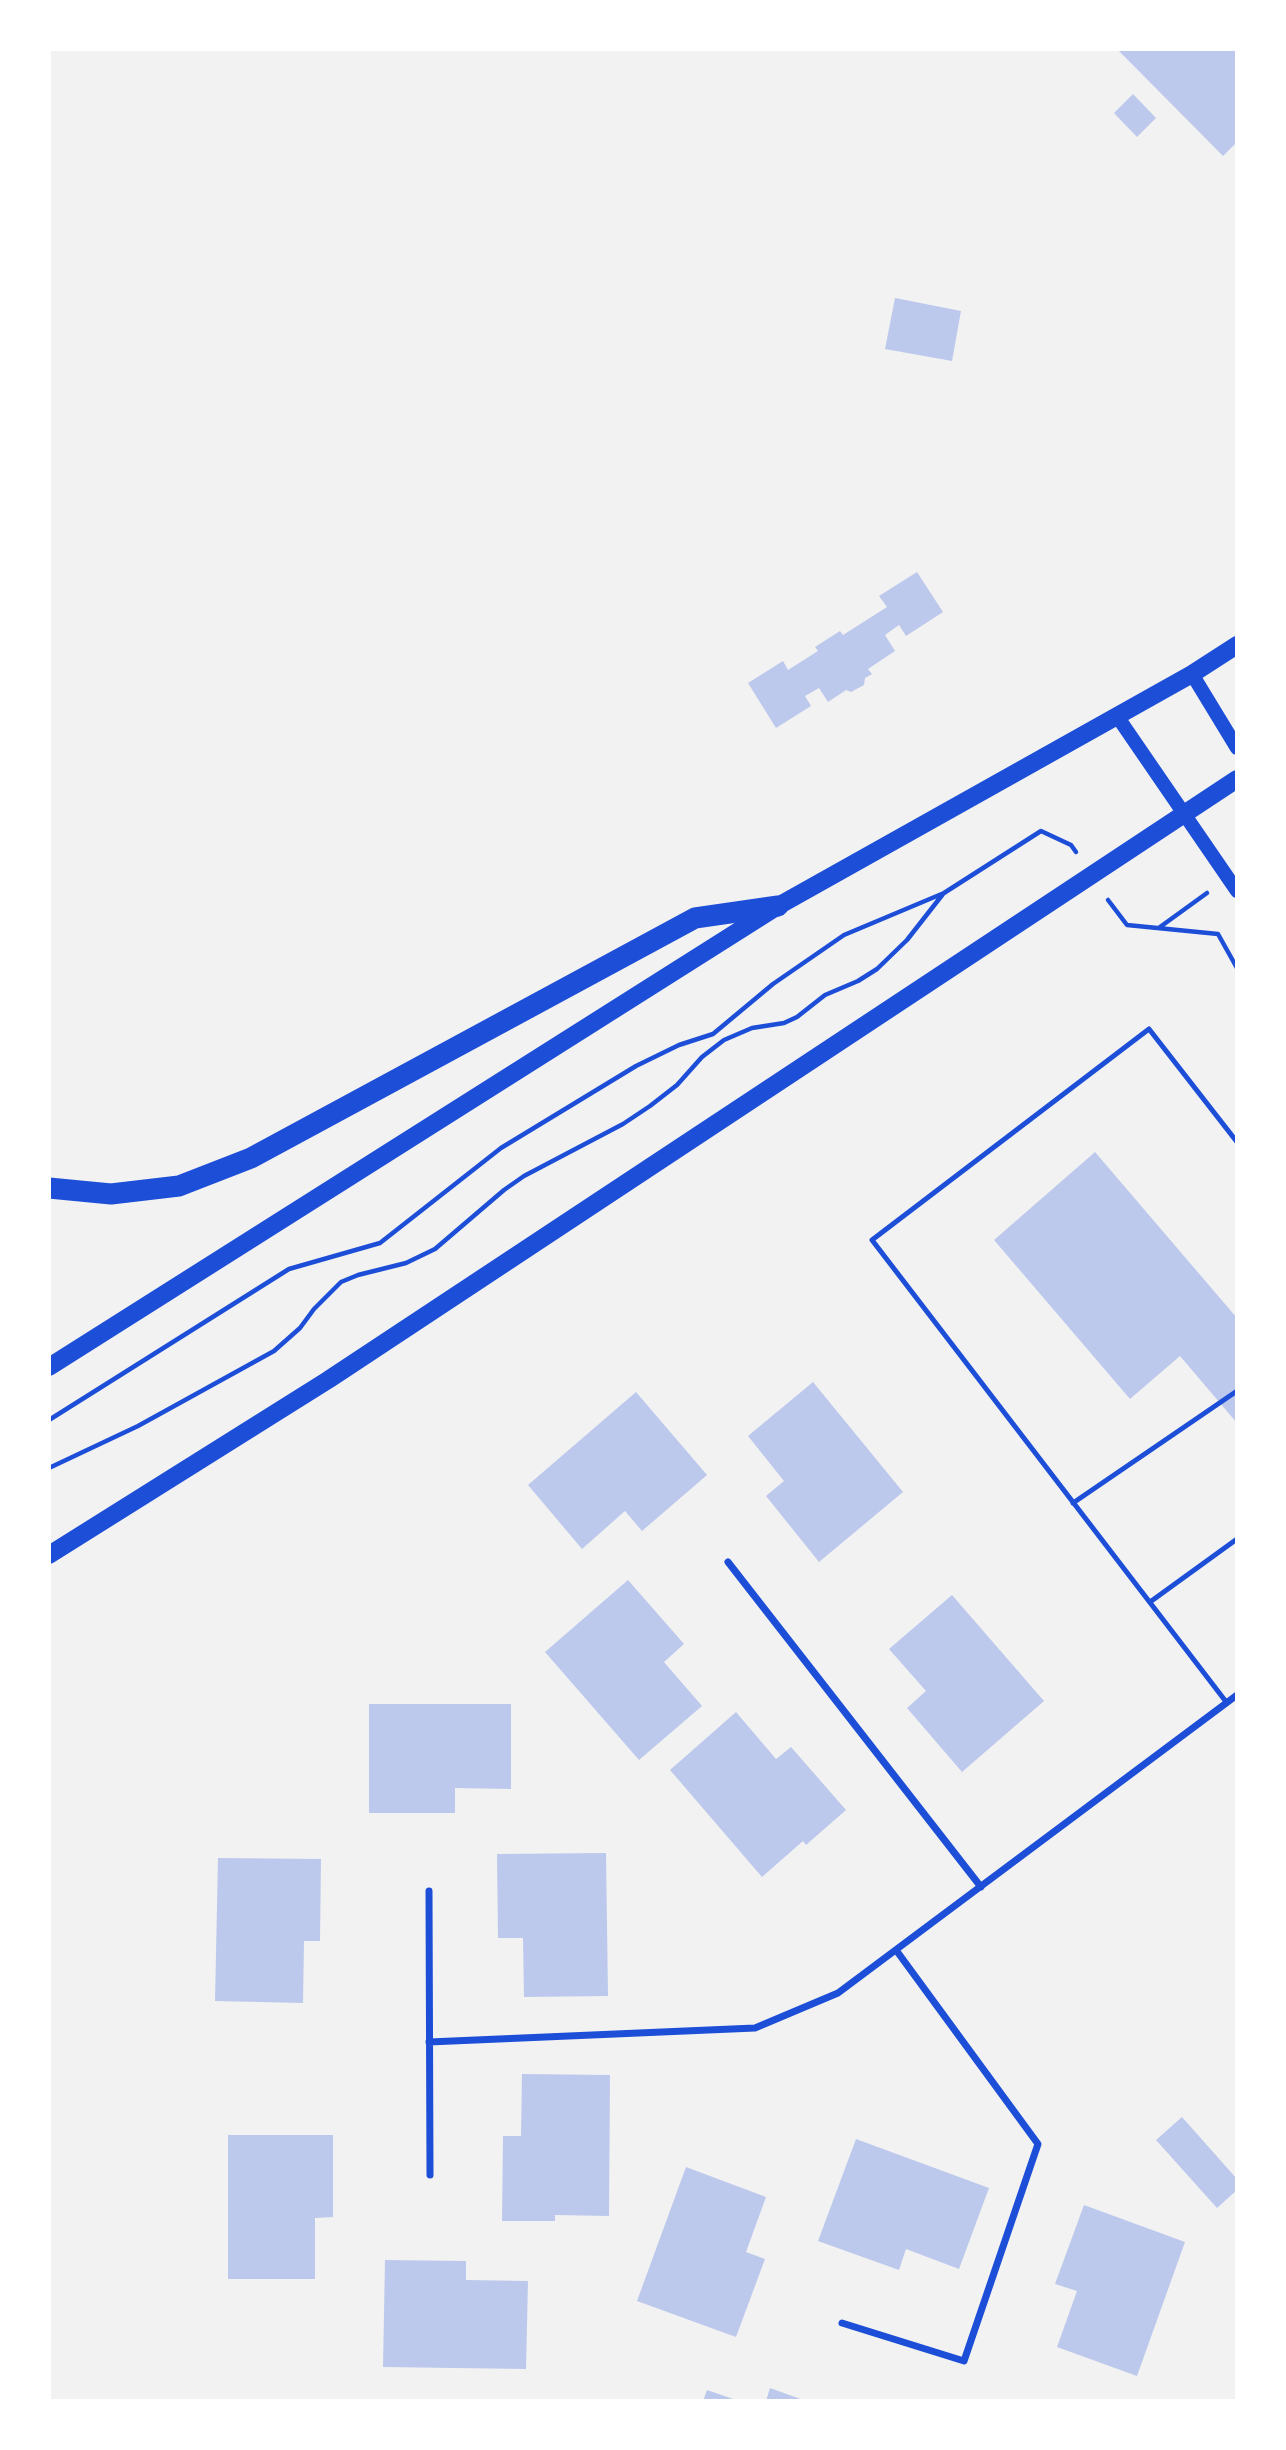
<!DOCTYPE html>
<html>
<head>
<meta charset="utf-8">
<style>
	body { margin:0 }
	#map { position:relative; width:1286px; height:2450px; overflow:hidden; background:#f2f2f2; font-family:Figtree,sans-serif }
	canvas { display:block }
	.frame { position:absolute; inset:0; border:51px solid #fff; pointer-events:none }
</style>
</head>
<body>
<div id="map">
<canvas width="1286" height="2450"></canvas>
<div class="frame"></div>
</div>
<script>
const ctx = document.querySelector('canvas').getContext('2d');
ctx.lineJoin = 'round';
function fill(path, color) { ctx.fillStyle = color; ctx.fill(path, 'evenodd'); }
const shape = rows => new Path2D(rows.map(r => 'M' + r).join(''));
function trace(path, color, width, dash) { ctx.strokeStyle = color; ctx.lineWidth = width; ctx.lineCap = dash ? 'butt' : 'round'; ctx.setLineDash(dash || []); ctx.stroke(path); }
fill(shape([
	[1117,49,1237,49,1237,142,1223,156],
	[1133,94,1156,118,1137,137,1114,113],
	[895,298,961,311,952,361,885,349],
	[917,572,943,612,906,636,899,625,885,635,895,651,868,669,872,674,865,678,864,685,851,692,846,690,828,702,819,688,805,696,811,706,776,728,748,683,783,661,788,670,818,651,815,647,840,631,843,635,887,607,879,596],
	[1095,1152,1237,1318,1237,1423,1180,1356,1130,1399,994,1240],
	[813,1382,903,1492,819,1562,766,1496,784,1481,748,1436],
	[636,1392,707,1475,642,1531,625,1511,582,1549,528,1485],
	[628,1580,684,1644,664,1662,702,1706,639,1760,545,1652],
	[952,1595,1044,1701,962,1772,907,1708,926,1691,889,1649],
	[369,1704,511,1704,511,1789,455,1788,455,1813,369,1813],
	[736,1712,776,1759,791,1747,846,1810,806,1845,803,1841,762,1877,670,1770],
	[606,1853,608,1996,524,1997,523,1938,498,1938,497,1854],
	[218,1858,321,1859,320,1941,304,1941,303,2003,215,2001],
	[522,2074,610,2075,609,2216,555,2215,555,2221,502,2221,503,2136,521,2136],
	[1182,2117,1237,2179,1237,2190,1217,2208,1156,2140],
	[228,2135,333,2135,333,2217,315,2218,315,2279,228,2279],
	[856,2139,989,2188,959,2269,906,2249,899,2270,818,2241],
	[686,2167,766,2197,746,2252,765,2259,736,2337,637,2301],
	[1084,2205,1185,2242,1137,2376,1057,2347,1077,2291,1055,2284],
	[385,2260,466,2261,466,2280,528,2281,526,2369,383,2367],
	[770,2388,806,2401,766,2401],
	[707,2390,739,2401,703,2401]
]), '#bdc9ec');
trace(shape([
	[1108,900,1127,925,1218,934,1237,968],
	[1160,927,1207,893],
	[49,1420,289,1269,380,1243,501,1148,636,1066,679,1045,713,1034,773,984,844,935,944,893,1041,831,1071,845,1076,852],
	[49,1468,138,1426,274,1351,300,1328,314,1309,341,1282,358,1275,406,1263,435,1249,504,1190,524,1176,623,1124,650,1106,677,1085,702,1057,724,1040,752,1028,784,1023,797,1017,825,995,858,981,877,969,907,940,943,894]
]), '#1d4ed8', 4.5);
trace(shape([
	[1073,1503,1237,1391],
	[1150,1602,1237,1539],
	[1227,1703,872,1240,1149,1029,1237,1142]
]), '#1d4ed8', 5);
trace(shape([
	[728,1562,981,1887],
	[429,1891,430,2175],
	[429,2042,755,2028,838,1993,1237,1695],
	[842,2323,964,2361,1038,2144,896,1950]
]), '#1d4ed8', 7);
trace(shape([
	[1192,674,1237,748],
	[1117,716,1237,891]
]), '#1d4ed8', 14);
trace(shape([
	[49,1367,778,906,1192,674,1237,645],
	[49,1555,328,1380,1237,779]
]), '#1d4ed8', 18);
trace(shape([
	[49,1188,111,1194,179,1186,251,1158,695,918,778,906]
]), '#1d4ed8', 21);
</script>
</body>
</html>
